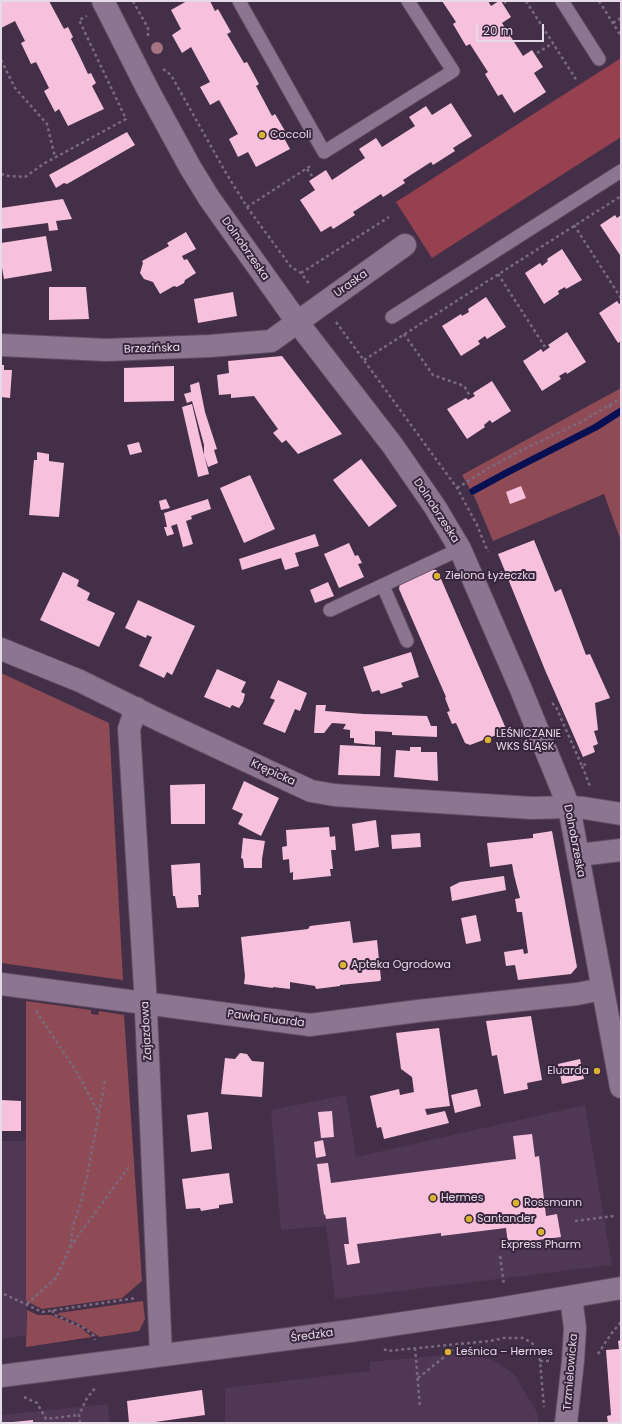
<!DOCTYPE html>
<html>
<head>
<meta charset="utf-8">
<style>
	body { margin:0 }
	#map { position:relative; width:622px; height:1424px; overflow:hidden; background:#432f48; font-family:Poppins,sans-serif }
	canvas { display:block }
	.frame { position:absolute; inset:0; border:2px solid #e6d9e8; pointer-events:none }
	.scale { position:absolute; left:476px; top:24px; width:68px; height:18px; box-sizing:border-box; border:2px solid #e6d9e8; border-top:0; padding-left:5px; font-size:12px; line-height:14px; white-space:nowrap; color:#e6d9e8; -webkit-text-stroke:3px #38253d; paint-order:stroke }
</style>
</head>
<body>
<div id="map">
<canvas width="622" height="1424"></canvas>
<div class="frame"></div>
<div class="scale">20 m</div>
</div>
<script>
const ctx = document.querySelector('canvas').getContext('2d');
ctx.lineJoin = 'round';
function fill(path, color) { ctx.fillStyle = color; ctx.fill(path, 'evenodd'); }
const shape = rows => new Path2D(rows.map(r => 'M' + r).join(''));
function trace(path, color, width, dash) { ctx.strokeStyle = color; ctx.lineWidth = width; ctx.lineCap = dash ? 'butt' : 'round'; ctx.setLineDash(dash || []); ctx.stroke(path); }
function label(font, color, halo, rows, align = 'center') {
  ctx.font = font + ' Poppins,sans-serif'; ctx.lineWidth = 4; ctx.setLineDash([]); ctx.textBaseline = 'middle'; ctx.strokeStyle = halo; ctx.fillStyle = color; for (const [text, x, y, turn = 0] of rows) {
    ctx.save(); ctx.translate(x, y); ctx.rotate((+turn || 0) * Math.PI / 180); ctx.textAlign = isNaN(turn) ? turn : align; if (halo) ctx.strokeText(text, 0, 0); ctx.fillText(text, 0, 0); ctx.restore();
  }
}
fill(shape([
	[346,1095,356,1157,585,1105,612,1265,335,1299,326,1226,281,1230,271,1110],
	[1,1141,26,1141,26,1335,1,1339],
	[463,1353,493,1360,514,1374,538,1414,538,1423,225,1423,225,1388,369,1371,370,1362],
	[108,1404,110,1423,1,1423,1,1415]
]), '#4f3755');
fill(shape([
	[621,388,621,541,604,494,493,541,475,498,462,475],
	[1,673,109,723,123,980,1,963],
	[26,1001,91,1010,91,1014,98,1015,99,1011,124,1015,142,1281,122,1298,42,1309,26,1301],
	[143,1301,145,1319,139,1331,100,1337,79,1324,59,1315,58,1313],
	[27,1310,38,1315,51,1315,80,1327,92,1337,26,1347]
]), '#8e4b55');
fill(shape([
	[621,58,621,137,432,258,396,202]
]), '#97404f');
trace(shape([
	[473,491,506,473,596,427,621,411]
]), '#071052', 7);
fill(shape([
	[1,1,49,1,64,29,68,27,73,37,71,39,80,57,88,74,91,73,96,83,92,86,104,109,68,126,59,109,55,112,44,91,49,88,36,62,31,64,21,43,25,41,15,21,1,28],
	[187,1,210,1,215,11,218,9,231,32,227,34,244,63,247,62,259,84,256,86,272,116,275,114,288,136,284,138,290,149,256,167,248,152,238,157,229,139,238,134,219,100,210,105,200,87,210,82,191,47,182,53,172,35,181,29,171,10],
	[442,1,488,1,491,6,499,1,501,1,511,17,502,23,523,56,532,50,543,67,534,73,546,92,514,113,502,94,498,96,485,74,488,72,470,44,466,46,453,24,456,22],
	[451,103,472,136,453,148,455,151,433,165,431,162,403,180,405,183,383,197,381,194,353,212,355,215,333,229,331,226,321,232,300,200,315,190,309,181,326,170,332,180,365,158,359,149,376,138,382,147,415,126,409,117,426,106,432,115],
	[127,132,135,145,67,184,64,183,56,188,49,175],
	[63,199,72,219,56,221,58,230,49,231,48,223,1,229,1,208],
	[615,215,617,218,621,215,621,254,620,255,600,225],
	[186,232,196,249,182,256,184,260,187,259,196,273,185,280,184,283,177,287,174,286,160,294,153,282,144,279,140,273,143,263,142,261,169,246,167,243],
	[46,236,52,271,4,279,1,262,1,243],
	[562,249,582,280,566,289,565,287,558,291,559,294,544,304,525,273,540,263,542,266,548,261,547,259],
	[49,287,86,287,89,319,49,320],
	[233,292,237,316,198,323,194,299],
	[486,297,506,327,487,339,485,336,478,341,480,344,461,356,442,326,461,314,462,316,469,312,468,309],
	[617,301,619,304,621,303,621,341,618,343,599,313],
	[567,332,586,362,567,374,566,372,559,376,561,379,542,391,523,361,541,349,543,352,550,347,548,345],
	[282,356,342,434,298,454,286,440,282,443,274,434,273,433,278,429,254,396,231,398,231,394,219,395,217,375,229,373,228,361],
	[1,365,4,365,4,370,12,370,10,398,1,397],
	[174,366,174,401,124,402,124,368],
	[492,381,511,411,492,423,490,420,484,425,485,427,467,439,447,409,466,398,468,400,475,396,473,393],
	[199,382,205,412,217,449,214,450,218,463,208,467,204,455,209,474,198,477,182,407,192,404,204,455,204,445,192,401,187,403,184,394,191,392,190,385],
	[139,442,142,452,130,455,127,445],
	[37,452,49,454,49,461,64,463,59,517,29,515,34,460,37,460],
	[361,459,397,506,369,527,333,480],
	[250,475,275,529,244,543,220,488],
	[521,486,526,498,510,504,506,492],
	[166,499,170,508,161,510,159,501],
	[208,499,211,509,191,516,192,519,186,521,193,544,183,547,177,524,171,526,174,534,167,536,164,527,167,527,164,513],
	[315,534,319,546,295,553,299,566,285,570,281,558,242,570,239,559],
	[534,540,555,592,561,589,586,655,590,654,610,698,595,703,598,730,594,731,598,744,593,746,595,752,583,757,545,670,498,554],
	[349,543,355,556,358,555,362,563,358,564,364,577,339,588,324,554],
	[431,569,436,570,438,572,507,731,470,745,465,743,456,723,452,724,447,712,450,711,445,698,446,697,399,589,400,583],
	[63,572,79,580,77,586,90,593,87,600,115,613,99,647,40,620],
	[328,582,334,596,315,603,310,590],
	[138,600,195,626,172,675,167,672,164,678,139,666,152,637,147,635,146,638,125,628],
	[411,652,419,677,401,683,403,687,381,694,379,690,372,692,363,667],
	[217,669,246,682,241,692,245,694,243,702,239,708,232,705,230,708,204,697],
	[278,680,307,693,300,711,295,709,285,733,263,724,275,700,270,698],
	[316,705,326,705,325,711,364,714,427,716,431,726,437,726,437,737,392,735,392,732,375,731,375,745,354,743,354,738,350,738,350,730,343,729,346,724,332,723,324,733,314,733],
	[340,745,381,747,380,776,338,775],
	[410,747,421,747,421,752,437,752,438,781,394,777,396,750,410,751],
	[244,781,279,798,261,836,238,824,243,814,232,809],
	[205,784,205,824,171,824,170,785],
	[376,820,379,847,355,851,352,824],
	[329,827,330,837,335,836,336,850,331,850,333,869,330,869,331,876,293,880,293,872,290,873,289,859,283,860,282,847,287,846,286,830],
	[552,831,577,967,571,974,518,980,515,965,506,966,504,952,523,949,524,954,528,953,522,912,517,912,515,899,520,898,514,875,512,864,490,867,487,843,533,838,533,834],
	[420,833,421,847,392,849,391,835],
	[243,838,265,841,262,859,262,868,244,868,243,859,241,858],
	[200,863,201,895,198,895,199,907,177,908,175,896,173,896,171,865],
	[504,876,506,890,452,901,450,887,460,882],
	[476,915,481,941,466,944,461,918],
	[350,921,353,943,377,940,381,979,380,981,340,985,340,986,316,989,315,986,290,982,290,989,273,987,273,988,244,984,245,976,241,937,308,929,310,926],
	[531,1016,542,1080,527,1083,528,1089,504,1094,497,1055,492,1056,486,1021],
	[439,1028,450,1106,425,1109,427,1115,445,1111,449,1123,384,1139,381,1127,377,1128,370,1096,399,1089,400,1095,414,1092,412,1077,401,1069,396,1033],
	[240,1053,247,1054,252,1061,264,1062,262,1097,221,1094,225,1058,235,1059],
	[580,1059,584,1079,562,1084,558,1064],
	[477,1089,481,1106,455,1113,451,1095],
	[1,1100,21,1101,21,1131,1,1131],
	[332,1111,334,1137,321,1138,318,1112],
	[208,1112,212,1149,191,1152,187,1115],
	[532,1134,535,1157,539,1156,546,1216,557,1214,561,1237,508,1244,506,1228,441,1236,441,1233,357,1244,360,1263,347,1265,344,1244,349,1244,346,1217,326,1219,325,1214,324,1215,317,1164,328,1163,331,1183,516,1159,513,1136],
	[323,1140,326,1156,316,1158,314,1142],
	[229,1173,233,1203,219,1205,219,1208,201,1211,200,1208,186,1209,182,1179],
	[621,1340,621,1423,608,1423,607,1416,611,1415,606,1350,619,1349,618,1341],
	[202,1390,205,1415,148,1423,129,1423,127,1401],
	[33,1420,33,1423,13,1423,13,1422]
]), '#f7c1dd');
const service = shape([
	[239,1,324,152,453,71,408,1],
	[562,1,599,59],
	[392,317,621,171],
	[383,586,407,641],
	[330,610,460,549]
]);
const minor = shape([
	[1,345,106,350,210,346,271,341,405,245],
	[1,649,80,681,161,721,311,791,334,795,406,800,532,808,569,807],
	[136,708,129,729,145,988,161,1355],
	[1,984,310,1025,418,1011,577,994,602,989]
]);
const tertiary = shape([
	[103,1,148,90,190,167,209,198,298,323,393,446,435,507,460,549,520,687,569,807,621,1087],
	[569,807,584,808,621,814],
	[579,855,621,850],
	[566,1423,573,1361,575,1328,571,1297]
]);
const secondary = shape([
	[1,1376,350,1331,498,1309,621,1288]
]);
trace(service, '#5e4d61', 15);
trace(minor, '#5e4d61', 24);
trace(tertiary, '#5e4d61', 24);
trace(secondary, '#5e4d61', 24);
trace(shape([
	[133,1,148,28,148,37],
	[526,1,577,81],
	[599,1,621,36],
	[504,3,507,1],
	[613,23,621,18],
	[537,53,553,43],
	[1,60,15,88,47,124,55,157],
	[163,69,171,75,226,173,247,207,291,267,301,273,310,285],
	[307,169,312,176],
	[1,174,9,176,25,177,45,163,126,119,79,20,87,16],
	[247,207,312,165],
	[574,225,621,298],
	[301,273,389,217],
	[498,274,545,347],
	[336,322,457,488,477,525,488,552],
	[404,334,433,375,464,386,470,396],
	[364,360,621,196],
	[609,405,612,409],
	[617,420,618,421],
	[457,488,489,468,520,451,583,421,621,398],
	[552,703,556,707,582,766,586,764],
	[582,766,590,786],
	[36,1011,78,1074,98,1112],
	[575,1221,614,1216],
	[70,1247,128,1168,131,1168],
	[500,1256,504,1285],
	[4,1294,42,1312,136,1298],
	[27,1304,56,1278,70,1248,73,1226,81,1202,88,1171,105,1081],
	[53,1310,53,1314,86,1329,94,1336,95,1340],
	[415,1348,420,1406],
	[384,1349,387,1351,490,1341,504,1338,523,1338,532,1343,538,1351,540,1361,544,1407],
	[598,1354,611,1334,621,1322],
	[540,1361,552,1361],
	[418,1378,459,1345],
	[24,1397,37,1403,46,1419,79,1415],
	[80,1423,79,1415,87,1398,96,1387]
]), '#7b697f', 2.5, [3, 3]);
trace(service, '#8b7591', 13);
trace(minor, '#8b7591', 22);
trace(tertiary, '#8b7591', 22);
trace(secondary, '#8b7591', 22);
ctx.fillStyle = '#a57382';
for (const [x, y] of [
	[157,48]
]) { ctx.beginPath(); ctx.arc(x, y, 6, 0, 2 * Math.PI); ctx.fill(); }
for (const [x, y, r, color] of [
	[262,135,4,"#dbb333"],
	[437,576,4,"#dbb333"],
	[488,740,4,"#dbb333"],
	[343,965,4,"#dbb333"],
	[597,1071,4,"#dbb333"],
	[433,1198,4,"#dbb333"],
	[516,1203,4,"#dbb333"],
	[469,1219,4,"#dbb333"],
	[541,1232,4,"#dbb333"],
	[448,1352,4,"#dbb333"]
]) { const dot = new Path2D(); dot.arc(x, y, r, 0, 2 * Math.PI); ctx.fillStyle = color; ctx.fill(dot); trace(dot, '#38253d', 1.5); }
label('11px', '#e6d9e8', '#38253d', [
	["Coccoli",270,135],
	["Zielona Łyżeczka",445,576],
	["LEŚNICZANIE",496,734],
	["WKS ŚLĄSK",496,747],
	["Apteka Ogrodowa",351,965],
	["Eluarda",589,1071,"right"],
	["Hermes",441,1198],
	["Rossmann",524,1203],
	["Santander",477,1219],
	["Express Pharm",541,1245,"center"],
	["Leśnica – Hermes",456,1352]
], 'left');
label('11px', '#e6d9e8', '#38253d', [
	["Dolnobrzeska",245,249,55],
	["Uraska",351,284,-36],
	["Brzezińska",152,349,-2],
	["Dolnobrzeska",436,511,57],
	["Krępicka",273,773,25],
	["Dolnobrzeska",574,841,79],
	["Pawła Eluarda",266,1019,7],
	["Zajazdowa",147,1031,-93],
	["Średzka",312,1336,-8],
	["Trzmielowicka",571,1372,-85]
]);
</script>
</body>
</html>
